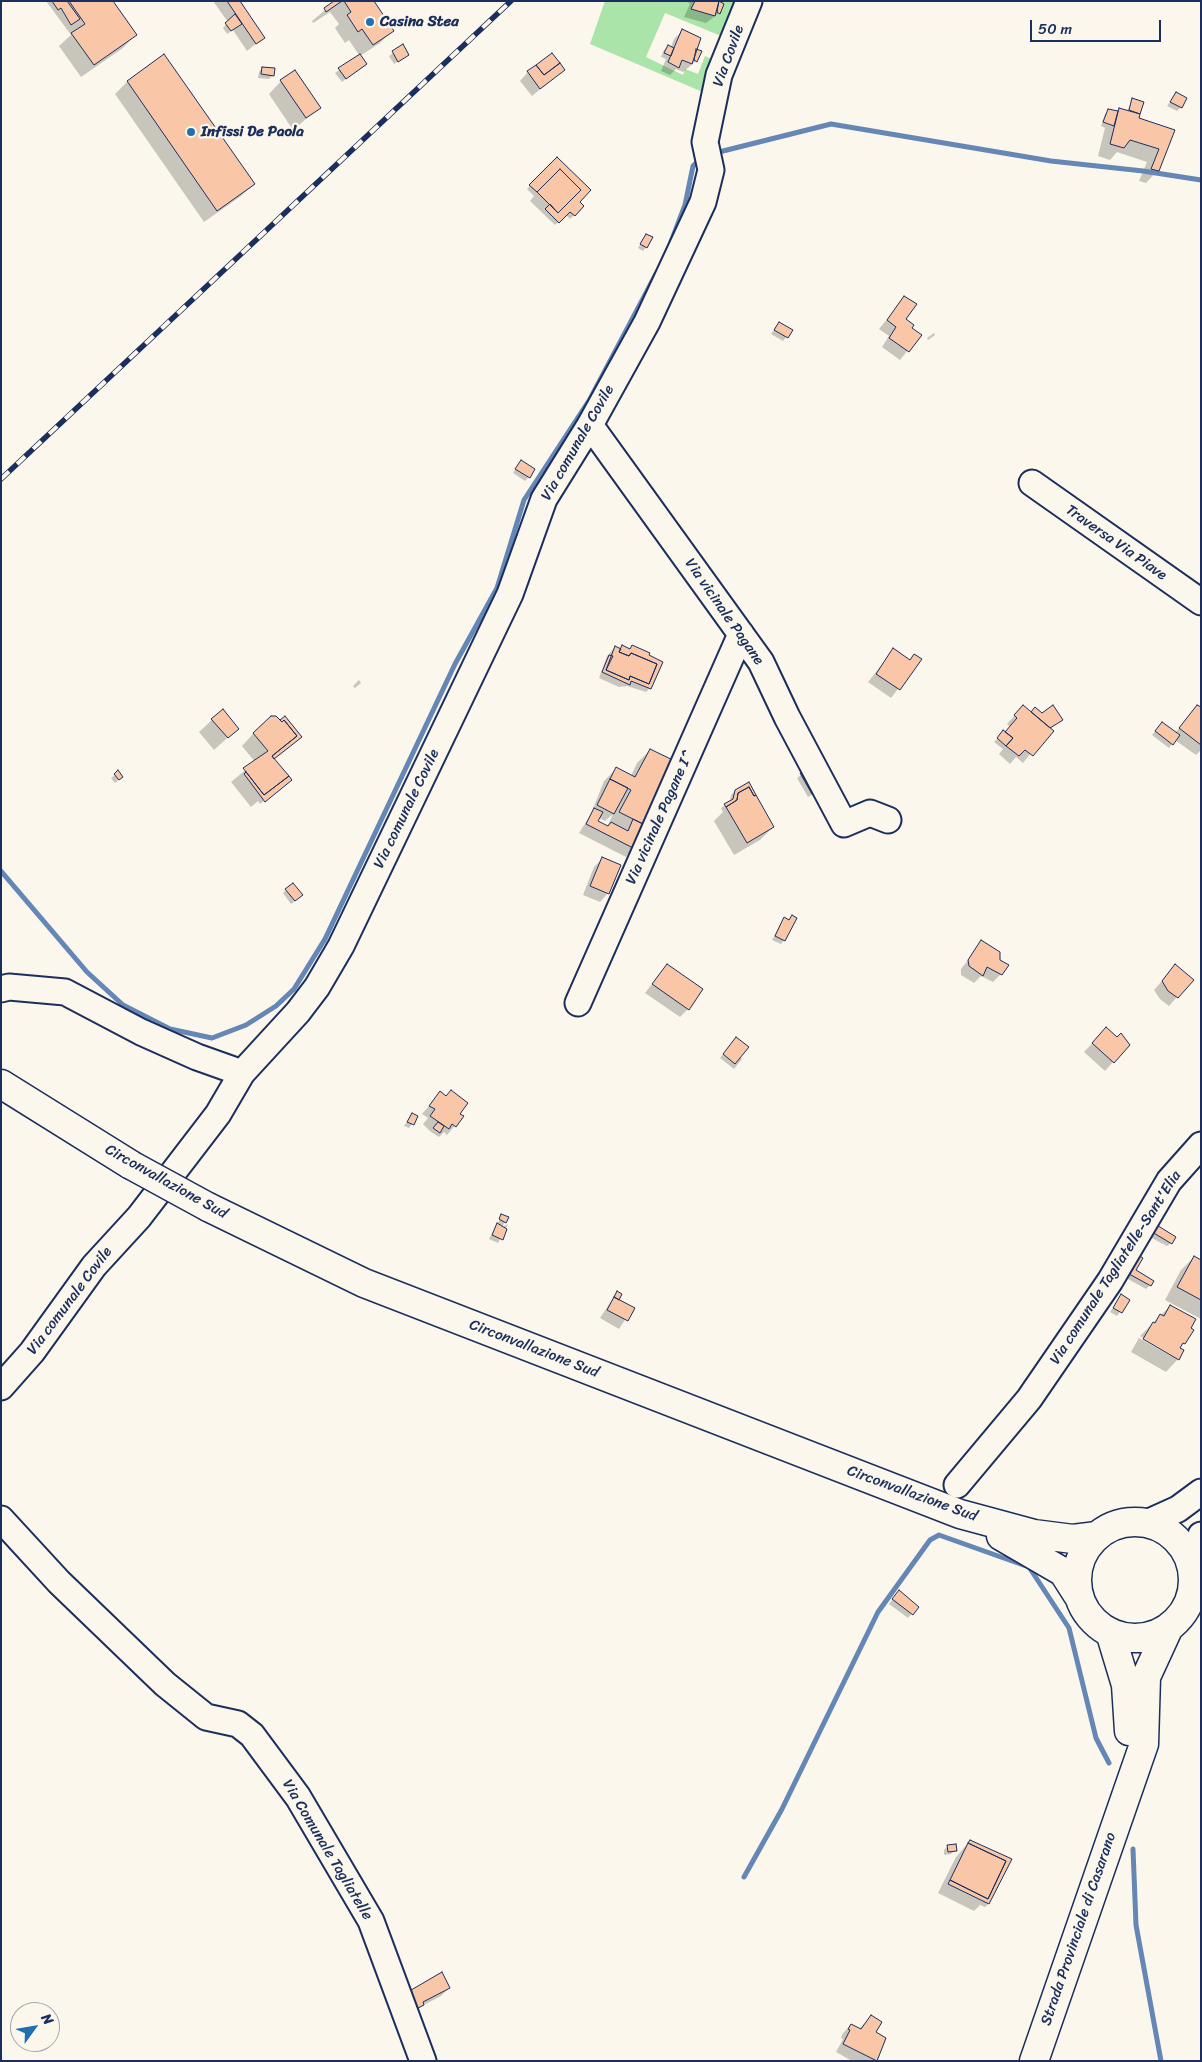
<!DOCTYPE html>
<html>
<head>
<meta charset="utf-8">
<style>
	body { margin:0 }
	#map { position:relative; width:1202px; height:2062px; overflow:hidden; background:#fbf7ec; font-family:Sriracha,sans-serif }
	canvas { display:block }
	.frame { position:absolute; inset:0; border:2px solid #1b2f5e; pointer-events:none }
	.north { position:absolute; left:10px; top:2002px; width:50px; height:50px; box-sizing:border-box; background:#fbf7ec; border:1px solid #a1a7b3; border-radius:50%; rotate:58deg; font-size:14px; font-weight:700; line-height:20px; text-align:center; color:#1b2f5e }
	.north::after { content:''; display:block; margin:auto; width:18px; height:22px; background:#1f6fb2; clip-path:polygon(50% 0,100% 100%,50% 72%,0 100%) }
	.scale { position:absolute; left:1030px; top:20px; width:131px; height:22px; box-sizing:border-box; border:2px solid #1b2f5e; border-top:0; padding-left:6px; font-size:15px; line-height:18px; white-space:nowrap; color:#1b2f5e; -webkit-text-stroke:4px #fbf7ec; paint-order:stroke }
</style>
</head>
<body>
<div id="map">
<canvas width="1202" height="2062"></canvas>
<div class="frame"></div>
<div class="north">N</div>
<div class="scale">50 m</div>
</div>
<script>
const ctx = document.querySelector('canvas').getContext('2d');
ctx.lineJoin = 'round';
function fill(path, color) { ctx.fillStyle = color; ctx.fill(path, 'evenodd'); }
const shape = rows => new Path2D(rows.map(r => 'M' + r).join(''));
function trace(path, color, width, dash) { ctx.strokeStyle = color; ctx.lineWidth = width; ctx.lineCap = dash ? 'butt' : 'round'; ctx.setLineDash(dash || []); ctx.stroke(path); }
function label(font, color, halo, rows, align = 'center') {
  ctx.font = font + ' Sriracha,sans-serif'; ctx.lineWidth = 4.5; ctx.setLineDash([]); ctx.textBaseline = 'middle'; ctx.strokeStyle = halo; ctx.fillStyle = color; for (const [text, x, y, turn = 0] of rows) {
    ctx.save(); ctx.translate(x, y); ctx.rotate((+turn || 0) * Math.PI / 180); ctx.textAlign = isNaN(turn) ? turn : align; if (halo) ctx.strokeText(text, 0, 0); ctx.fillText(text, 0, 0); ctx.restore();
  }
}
fill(shape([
	[605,1,740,1,726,38,665,13,646,57,683,75,685,69,698,74,705,56,716,61,705,93,590,44]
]), '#aae4a9');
fill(shape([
	[46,1,111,1,135,35,123,48,81,77,59,46,71,35],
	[213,1,238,1,263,38,247,51,233,30,227,34,223,28,228,22],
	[336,1,371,1,392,31,380,43,360,56,365,64,342,82,335,73,359,55,349,40,345,43,335,28,339,24,330,12,313,23,312,21],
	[687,1,718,1,723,4,719,13,706,23,684,17,690,4],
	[682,31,695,50,696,61,683,72,676,69,670,75,661,71,666,59,661,57,664,50,668,46,671,47,674,39],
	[402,46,408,55,394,64,389,56],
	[164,56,254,184,241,196,204,222,115,94,127,82],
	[262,68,273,75,269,79,258,78,259,72],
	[563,70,532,96,520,81,528,72],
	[281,81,319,108,293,130,269,94],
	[1176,94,1181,107,1177,111,1167,106],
	[1133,99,1142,102,1138,119,1173,131,1158,170,1146,183,1139,181,1147,162,1117,152,1110,160,1098,156,1105,128,1101,126,1105,114,1109,110,1127,111],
	[557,158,578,202,583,206,570,219,566,215,555,225,530,201,534,196,527,189],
	[646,235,646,247,643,251,638,248],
	[905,297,905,319,910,328,920,335,900,360,882,347,889,336,879,329],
	[779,323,791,331,783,341,771,334],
	[934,333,935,335,928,340,927,338],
	[518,465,529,477,525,481,513,473],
	[615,647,629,650,650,688,646,692,627,686,619,687,599,678,607,656],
	[894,650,910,661,920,660,891,698,868,682],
	[359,680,361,683,355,688,353,686],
	[1197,706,1201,709,1201,750,1196,755,1175,740,1169,748,1152,735,1158,727,1175,733],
	[1031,713,1061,720,1050,729,1023,763,1016,757,1010,764,999,754,1003,749,994,742,1010,727,1007,724,1015,715],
	[274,717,301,737,273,759,286,784,260,804,258,801,251,807,231,782,255,762,242,746,262,724],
	[212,720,237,729,214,750,199,732],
	[650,750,677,764,634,848,626,857,579,833,591,814,604,781,617,768,631,776,637,763],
	[613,814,607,827,597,822,599,818,605,821],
	[809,769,816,793,808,797,797,778],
	[115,775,121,777,115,783,111,778],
	[735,791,773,827,760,840,734,855,714,821,723,812,721,808,730,802,731,795],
	[602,859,608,893,600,902,583,895,594,867],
	[286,890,298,899,291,904,283,893],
	[792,917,784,940,781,944,772,940,781,923],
	[982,942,1001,974,993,982,981,976,974,983,961,975,961,969],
	[667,965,688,1009,680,1017,645,993],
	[1175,966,1192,980,1169,1006,1160,999,1154,990],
	[1098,1037,1113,1062,1105,1071,1084,1052],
	[733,1042,742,1059,734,1069,720,1058],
	[440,1093,462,1117,447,1135,444,1132,439,1137,431,1132,423,1124,428,1118,422,1114],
	[412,1114,417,1117,409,1128,404,1126],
	[502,1215,507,1218,502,1227,508,1224,498,1243,489,1239],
	[1144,1225,1171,1243,1167,1246,1148,1236,1137,1255,1134,1271,1150,1285,1146,1289,1117,1273],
	[1194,1257,1201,1261,1201,1319,1165,1300,1181,1270],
	[617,1292,618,1300,633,1308,619,1329,600,1318],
	[1121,1296,1128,1300,1117,1316,1110,1312],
	[1170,1306,1184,1343,1179,1349,1178,1359,1166,1372,1131,1352,1139,1338,1171,1356,1173,1355,1140,1336],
	[896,1595,917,1607,908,1618,889,1604],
	[970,1841,988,1904,985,1907,980,1905,974,1911,938,1893,956,1857],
	[948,1846,955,1850,951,1854,944,1855,944,1850],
	[449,1988,441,1996,422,2006,414,2013,398,2002],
	[871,2017,874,2032,885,2038,876,2061,852,2061,836,2052,843,2039,841,2038,843,2033,851,2025,859,2029]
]), '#0003');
trace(shape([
	[715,153,831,124,1051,161,1143,171,1201,180],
	[671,242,685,205,693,166,700,159],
	[1,871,87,972,123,1005,170,1029,212,1038,246,1025,276,1006,294,989,325,939,455,664,497,588,524,500,590,399,656,274],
	[1133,1849,1136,1925,1161,2061],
	[744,1877,782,1809,878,1612,930,1540,939,1535,1029,1567,1069,1628,1096,1738,1109,1763]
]), '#6587b6', 5);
const building = shape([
	[52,1,67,1,80,19,71,25,61,8,58,10,52,1],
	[69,1,113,1,137,35,94,65,71,33,85,24,69,1],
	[227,1,240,1,265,38,256,44,227,1],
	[334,1,342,1,326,12,324,8,334,1],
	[344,1,374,1,394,31,373,45,362,29,358,32,347,15,351,12,344,1],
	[695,1,719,1,715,16,691,9,695,1],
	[719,1,724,4,720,14,717,12,719,1],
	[235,14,242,24,231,31,225,23,235,14],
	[682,29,701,38,692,64,682,60,679,68,668,62,682,29],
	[403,44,409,55,398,62,392,51,403,44],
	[668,45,674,48,671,56,664,53,668,45],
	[696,49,702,51,697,62,694,60,696,49],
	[552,53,560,63,544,75,536,65,552,53],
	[164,54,255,184,217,211,127,81,164,54],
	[360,54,367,64,346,79,338,68,360,54],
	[560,63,565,70,540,89,527,71,536,65,544,75,560,63],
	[262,67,275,68,274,76,261,74,262,67],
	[295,70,321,108,306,118,280,80,295,70],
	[1176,92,1187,98,1182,108,1170,102,1176,92],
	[1132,98,1144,102,1140,114,1129,110,1132,98],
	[1119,108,1140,114,1139,118,1175,130,1159,171,1151,169,1159,149,1130,140,1124,148,1110,144,1119,108],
	[1108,109,1118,111,1114,126,1103,122,1108,109],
	[557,157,591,190,580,202,584,206,575,216,570,212,559,223,545,209,550,204,558,213,581,190,560,169,537,192,529,185,557,157],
	[560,169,581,190,558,213,537,192,560,169],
	[646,234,653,237,647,248,640,244,646,234],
	[904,296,917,304,906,319,914,325,912,328,922,335,909,352,889,338,896,327,887,320,904,296],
	[779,322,793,330,788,338,774,330,779,322],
	[521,460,535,469,530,478,515,469,521,460],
	[622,645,630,649,632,645,650,653,649,655,663,662,651,689,631,681,630,685,602,672,609,655,613,656,606,670,629,680,630,676,649,684,657,664,631,653,629,656,619,652,622,645],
	[615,646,621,649,619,652,629,656,631,653,657,664,649,684,630,676,629,680,606,670,615,646],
	[893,648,910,660,914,654,922,659,900,690,876,674,893,648],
	[1023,705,1054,731,1033,756,1025,750,1019,756,1006,746,1013,738,1005,732,1017,718,1014,715,1023,705],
	[1053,705,1063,720,1050,728,1031,712,1035,707,1042,713,1053,705],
	[1197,705,1201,707,1201,745,1179,728,1197,705],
	[223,709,239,729,228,738,211,719,223,709],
	[271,716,276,716,282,722,284,720,297,736,272,756,289,776,264,795,243,768,268,751,253,733,271,716],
	[285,716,302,737,274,759,272,756,297,736,284,720,282,722,280,720,285,716],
	[1162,722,1180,735,1173,745,1155,731,1162,722],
	[1003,730,1013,738,1006,746,997,738,1003,730],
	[650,749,679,763,647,826,619,812,631,790,610,779,616,767,635,777,650,749],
	[809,768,821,789,812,794,800,773,809,768],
	[118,770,123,777,119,780,114,774,118,770],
	[246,772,264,795,289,776,292,780,265,802,244,774,246,772],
	[610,779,628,788,614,814,597,805,610,779],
	[749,782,756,795,754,796,749,787,738,793,737,800,726,807,724,804,733,799,735,790,749,782],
	[749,787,754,796,756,795,774,827,747,843,726,807,737,800,738,793,749,787],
	[594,808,603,812,598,821,608,826,611,822,628,831,633,819,647,826,635,849,586,824,594,808],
	[602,857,621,865,609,894,590,886,602,857],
	[293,883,303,895,295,901,285,889,293,883],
	[792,915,797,918,785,941,775,936,784,917,789,920,792,915],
	[981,940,1000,952,1000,960,1009,965,1002,975,987,967,983,976,969,966,968,960,981,940],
	[667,964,703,989,689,1010,652,984,667,964],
	[1175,964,1194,980,1178,998,1168,991,1162,981,1175,964],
	[1106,1027,1117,1037,1121,1033,1130,1045,1114,1063,1092,1043,1106,1027],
	[736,1037,749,1047,735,1064,723,1054,736,1037],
	[451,1090,468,1103,460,1114,464,1116,456,1127,452,1124,449,1129,430,1116,435,1109,429,1106,440,1091,446,1096,451,1090],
	[412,1113,418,1116,414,1125,407,1122,412,1113],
	[438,1122,444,1126,440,1133,433,1128,438,1122],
	[501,1214,509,1217,506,1223,499,1219,501,1214],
	[1147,1219,1176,1237,1172,1244,1152,1232,1138,1255,1143,1258,1136,1270,1154,1281,1151,1286,1120,1269,1147,1219],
	[497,1223,507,1229,503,1240,492,1235,497,1223],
	[1194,1256,1201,1260,1201,1300,1177,1287,1194,1256],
	[617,1291,622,1294,619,1300,614,1297,617,1291],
	[1121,1294,1130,1300,1122,1313,1113,1308,1121,1294],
	[614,1297,635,1308,628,1321,607,1310,614,1297],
	[1170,1305,1196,1319,1191,1328,1194,1330,1185,1344,1183,1343,1180,1348,1184,1350,1179,1360,1143,1339,1153,1322,1155,1323,1160,1314,1164,1316,1170,1305],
	[899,1590,919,1607,913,1615,892,1599,899,1590],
	[970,1840,1012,1859,989,1904,948,1884,950,1880,988,1899,1006,1861,968,1843,970,1840],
	[968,1843,1006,1861,988,1899,950,1880,968,1843],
	[956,1844,957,1851,948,1852,947,1845,956,1844],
	[442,1972,450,1988,423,2002,424,2005,414,2010,406,1993,442,1972],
	[871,2015,882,2022,876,2032,886,2038,877,2061,843,2044,850,2030,848,2029,851,2024,861,2029,871,2015]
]);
fill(building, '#f9c7a8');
trace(building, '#1b2f5e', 1);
const minor = shape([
	[590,425,761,662,787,717,844,824,870,813,888,820],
	[1032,483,1201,602],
	[1,989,9,987,65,992,141,1032,197,1057,242,1073],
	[578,1003,741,634],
	[1,1387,32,1352,94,1266,139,1217,218,1114,242,1073,298,1012,317,987,341,946,510,594,544,499,590,425,647,322,703,202,711,170,705,142,719,75,749,1],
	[957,1485,1029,1399,1110,1281,1169,1181,1201,1145],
	[1,1519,59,1582,165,1684,206,1717,238,1724,252,1735,298,1797,371,1921,423,2061],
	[1147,1523,1178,1509,1201,1492],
	[1193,1577,1201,1535]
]);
const major = shape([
	[1,1084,131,1165],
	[208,1207,364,1283,960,1514,1034,1534,1073,1539,1097,1536],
	'1077 1580a58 58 0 1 1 116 0a58 58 0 1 1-116 0Z',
	[1001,1536,1063,1572,1079,1597],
	[1110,1632,1126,1685,1129,1731],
	[1034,2061,1144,1744,1146,1677,1169,1627]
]);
trace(minor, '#1b2f5e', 29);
trace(major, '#1b2f5e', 31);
trace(minor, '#fbf7ec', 25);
trace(major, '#fbf7ec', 28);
const rail = shape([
	[1,479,511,1]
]);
trace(rail, '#1b2f5e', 5.5);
trace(rail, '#fbf7ec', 4, [11]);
const majorBridge = shape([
	[131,1165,208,1207]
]);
trace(majorBridge, '#1b2f5e', 31, []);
trace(majorBridge, '#fbf7ec', 28);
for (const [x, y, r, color] of [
	[370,22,5,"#1f6fb2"],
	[191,132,5,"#1f6fb2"]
]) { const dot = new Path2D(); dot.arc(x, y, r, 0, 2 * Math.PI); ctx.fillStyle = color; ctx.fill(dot); trace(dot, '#fbf7ec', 2); }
label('bold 15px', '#1b2f5e', '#fbf7ec', [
	["Casina Stea",380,22],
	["Infissi De Paola",201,132]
], 'left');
label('15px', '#1b2f5e', '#fbf7ec', [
	["Via Covile",729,56,-70],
	["Via comunale Covile",578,443,-60],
	["Traversa Via Piave",1116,543,35],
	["Via vicinale Pagane",724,612,55],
	["Via comunale Covile",407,809,-64],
	["Via vicinale Pagane I^",660,818,-66],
	["Circonvallazione Sud",166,1182,29],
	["Via comunale Tagliatelle-Sant'Elia",1116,1268,-57],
	["Via comunale Covile",70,1301,-53],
	["Circonvallazione Sud",534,1349,21],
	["Circonvallazione Sud",912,1494,20],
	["Via Comunale Tagliatelle",327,1850,59],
	["Strada Provinciale di Casarano",1079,1929,-71]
]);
</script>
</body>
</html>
